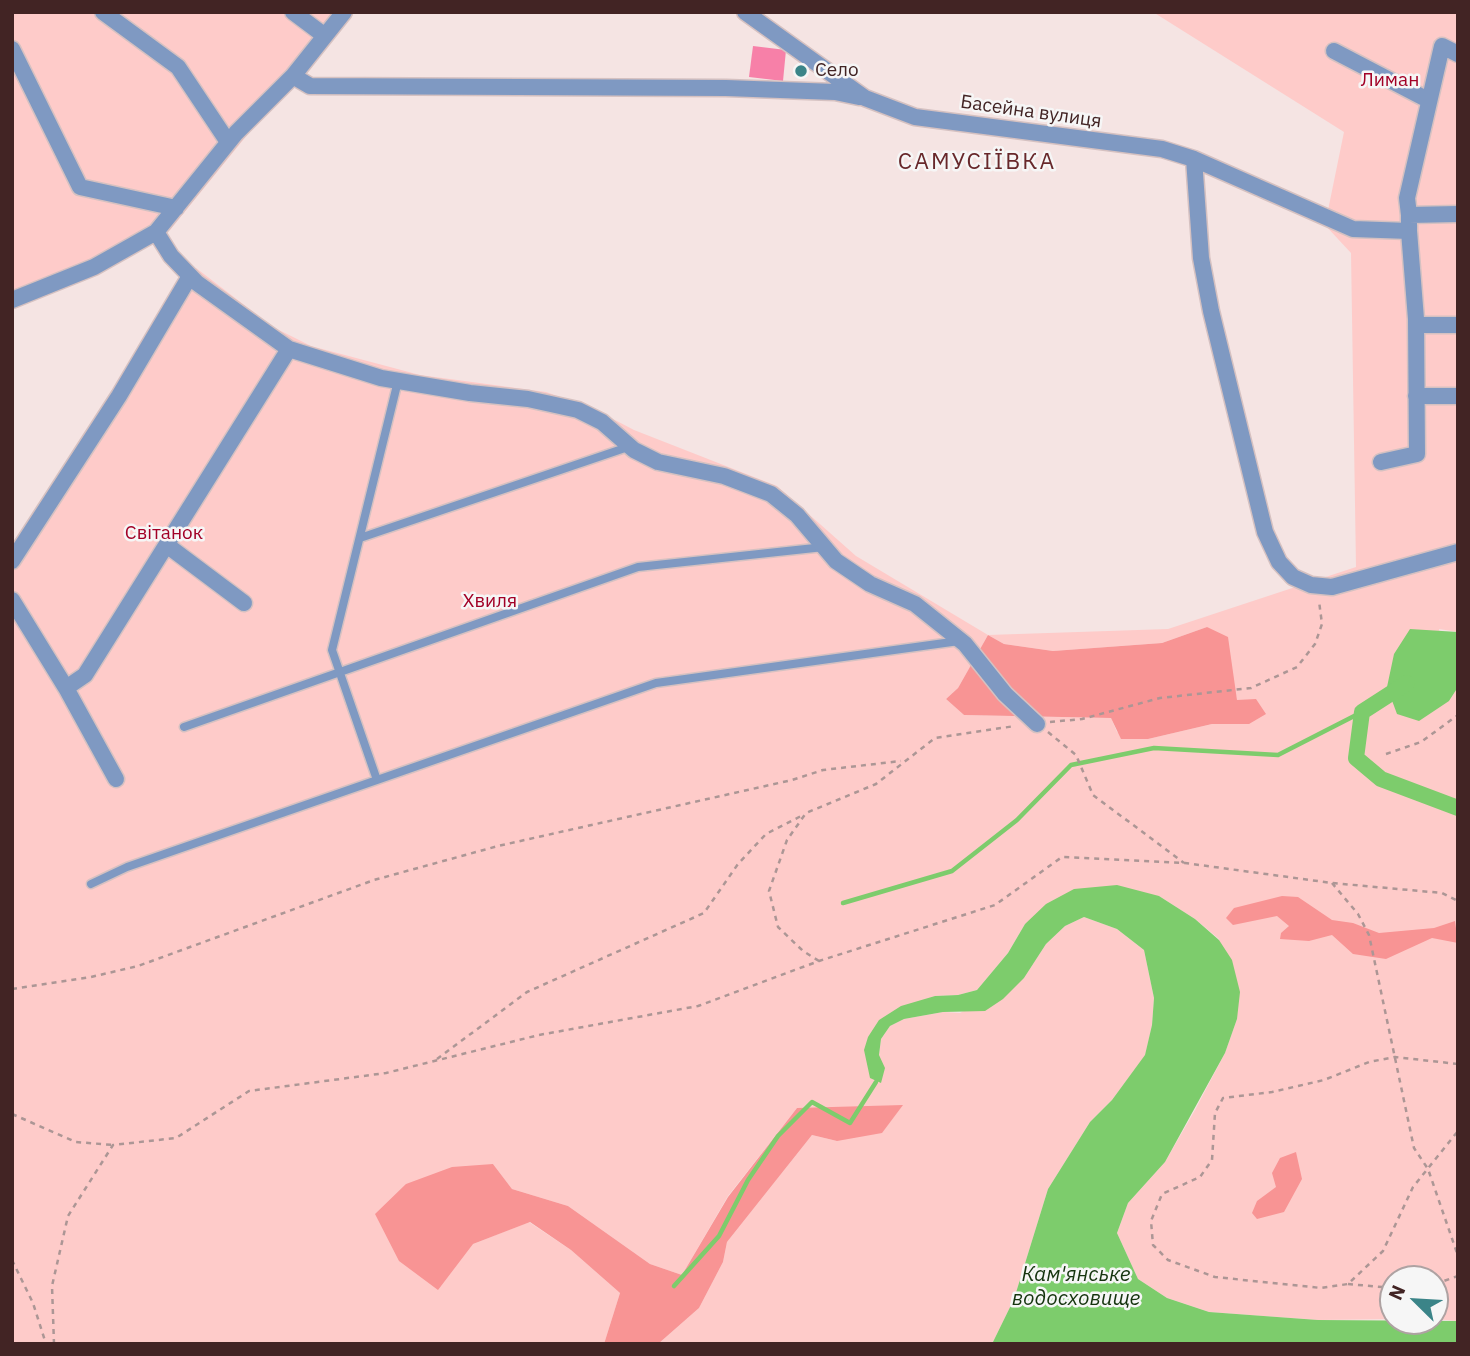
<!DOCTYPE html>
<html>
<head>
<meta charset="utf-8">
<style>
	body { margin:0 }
	#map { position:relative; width:1470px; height:1356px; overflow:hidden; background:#f5e4e3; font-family:"IBM Plex Sans",sans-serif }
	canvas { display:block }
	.frame { position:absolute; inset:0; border:14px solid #422424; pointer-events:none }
	.north { position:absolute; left:1379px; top:1265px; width:70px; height:70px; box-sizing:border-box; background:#f6f6f6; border:2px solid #aea2a2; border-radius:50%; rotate:294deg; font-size:19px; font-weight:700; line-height:28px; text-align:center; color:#422424 }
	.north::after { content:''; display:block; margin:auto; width:24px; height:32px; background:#3b8488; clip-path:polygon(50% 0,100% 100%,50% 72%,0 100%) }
</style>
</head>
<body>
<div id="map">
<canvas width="1470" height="1356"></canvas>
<div class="frame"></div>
<div class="north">N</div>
</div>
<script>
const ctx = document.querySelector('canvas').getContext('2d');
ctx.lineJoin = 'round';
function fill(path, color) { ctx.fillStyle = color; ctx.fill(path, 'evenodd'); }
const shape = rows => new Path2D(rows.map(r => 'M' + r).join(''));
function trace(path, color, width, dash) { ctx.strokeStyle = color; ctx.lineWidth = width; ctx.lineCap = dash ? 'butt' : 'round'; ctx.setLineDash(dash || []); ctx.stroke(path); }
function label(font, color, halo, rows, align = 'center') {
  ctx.font = font + ' "IBM Plex Sans",sans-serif'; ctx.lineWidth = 5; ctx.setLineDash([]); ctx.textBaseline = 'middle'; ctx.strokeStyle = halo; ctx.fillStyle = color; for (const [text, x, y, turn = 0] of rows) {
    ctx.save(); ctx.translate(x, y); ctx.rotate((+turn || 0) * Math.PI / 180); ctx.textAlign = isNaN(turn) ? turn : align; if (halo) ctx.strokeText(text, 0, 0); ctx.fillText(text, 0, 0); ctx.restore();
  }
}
fill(shape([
	[12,12,347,12,170,230,140,239,66,270,12,296],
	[1153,12,1458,12,1458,632,1439,629,1449,701,1458,687,1458,1321,1435,1319,1435,1279,1393,1279,1393,1319,1318,1320,1209,1312,1167,1298,1138,1279,1117,1233,1128,1203,1165,1162,1195,1110,1225,1053,1237,1019,1219,939,1195,919,1159,896,1025,924,1008,953,977,990,958,995,935,996,879,1020,879,1055,881,1039,890,1026,904,1019,943,1012,960,1013,1024,978,1046,944,1065,926,1084,917,1117,929,1144,950,1154,998,1152,1025,1145,1056,1112,1100,1090,1122,1048,1189,1014,1299,992,1344,658,1344,699,1308,723,1262,727,1242,812,1135,837,1141,797,1108,728,1196,682,1275,650,1264,568,1206,512,1189,493,1164,473,1244,529,1222,571,1250,620,1293,604,1344,12,1344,12,555,196,268,273,327,311,346,420,375,546,392,592,408,634,430,777,486,856,556,988,635,1168,629,1356,567,1351,253,1325,225,1344,132],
	[1207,627,1231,673,1237,700,1249,724,1212,724,1148,739,1117,732,1111,718,964,715,946,699,958,688,988,635,1004,644,1053,651,1162,643]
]), '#fecbc9');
fill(shape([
	[1207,627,1228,637,1237,700,1256,699,1266,714,1249,724,1212,724,1148,739,1121,739,1111,718,964,715,946,699,958,688,988,635,1004,644,1053,651,1162,643],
	[1282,896,1298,897,1332,920,1353,923,1379,933,1434,928,1455,921,1458,943,1432,938,1386,959,1353,954,1332,935,1309,941,1280,939,1281,933,1289,926,1277,916,1233,925,1226,918,1234,908],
	[903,1105,882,1133,837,1141,812,1135,727,1242,723,1262,699,1308,658,1344,604,1344,620,1293,571,1250,530,1222,473,1244,438,1290,399,1261,375,1214,406,1184,452,1167,493,1164,512,1189,568,1206,650,1264,682,1275,728,1197,797,1108],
	[1296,1152,1302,1179,1284,1212,1257,1219,1252,1213,1257,1201,1276,1187,1272,1173,1280,1158]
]), '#f89494');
fill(shape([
	[1410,629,1458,632,1458,687,1449,701,1419,721,1397,714,1387,687,1394,654],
	[1117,885,1159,896,1195,919,1219,940,1232,960,1240,992,1237,1019,1225,1053,1165,1162,1128,1203,1117,1233,1138,1279,1167,1298,1209,1312,1318,1320,1458,1321,1458,1344,992,1344,1014,1299,1048,1189,1090,1122,1112,1100,1145,1055,1152,1025,1154,998,1144,950,1117,929,1084,917,1065,926,1046,944,1024,978,1003,999,985,1011,943,1012,904,1019,890,1026,881,1039,879,1055,885,1068,881,1083,870,1078,864,1050,868,1037,879,1020,901,1006,935,996,958,995,977,990,1008,953,1025,924,1046,904,1074,889]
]), '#7dcc6c');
trace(shape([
	[843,903,952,871,1017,820,1071,765,1154,748,1278,755,1362,712],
	[674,1286,719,1236,748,1180,778,1136,812,1102,850,1123,876,1082]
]), '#7dcc6c', 4.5);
trace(shape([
	[1407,683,1362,712,1356,758,1381,779,1458,808]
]), '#7dcc6c', 16);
fill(shape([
	[753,46,786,50,783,81,749,77]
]), '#f780a8');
const lane = shape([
	[398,381,332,650,377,780,656,683,959,641],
	[360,538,628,447],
	[184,727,638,567,824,547],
	[91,884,127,867,377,780]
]);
const street = shape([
	[103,12,178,67,228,142],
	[293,12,325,36],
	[344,12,293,76,310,86,726,88,835,92,859,97],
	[745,12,865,98,915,117,1162,149,1194,159,1353,229,1409,231,1409,215,1458,214],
	[12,49,80,187,176,208],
	[1334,51,1428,100],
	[1194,159,1201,258,1211,311,1265,532,1279,562,1293,577,1311,585,1332,587,1458,552],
	[1409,215,1407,198,1442,46,1458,54],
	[156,232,171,256,197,283,289,349,381,378,470,393,528,399,578,410,602,422,634,450,658,462,724,476,771,494,797,515,836,561,870,584,915,604,965,644,1005,694,1037,724],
	[12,300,94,267,156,232,236,133,293,76],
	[1416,325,1458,325],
	[1416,396,1458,396],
	[1381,462,1417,454,1416,319,1409,231],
	[168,546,244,603],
	[12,561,119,396,190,276],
	[12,600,66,688,85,675,289,349],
	[66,688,116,779]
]);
trace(lane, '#d5c1c1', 11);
trace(street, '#d5c1c1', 19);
trace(shape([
	[1050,722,1082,719,1160,698,1251,688,1297,667,1315,644,1322,624,1319,601],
	[1048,732,1076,755,1093,795,1184,863],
	[1386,754,1421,742,1458,715],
	[1332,883,1358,914,1369,935,1414,1148,1428,1169,1458,1256],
	[819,961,803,951,778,927,769,891,787,840,806,813,876,784,935,738,1015,726],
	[12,989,91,977,138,966,374,880,498,846,792,780,823,770,901,761],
	[437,1059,527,992,704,913,738,864,766,834,803,815],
	[1458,1064,1395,1057,1369,1062,1324,1080,1272,1092,1223,1098,1215,1113,1212,1160,1200,1177,1162,1194,1151,1221,1153,1245,1168,1260,1215,1277,1321,1288,1348,1284,1383,1251,1413,1187,1458,1131],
	[12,1114,76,1142,113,1145],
	[12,1260,33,1303,46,1344],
	[1348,1284,1393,1288],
	[1435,1284,1458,1276],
	[54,1344,52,1286,68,1216,113,1145,176,1138,249,1091,386,1073,539,1035,698,1006,819,961,995,905,1062,857,1185,863,1332,883,1442,893,1458,901]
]), '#ac9695', 2.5, [5, 5]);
trace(lane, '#7f99c2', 8);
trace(street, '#7f99c2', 16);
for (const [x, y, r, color] of [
	[801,71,7,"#3b8488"]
]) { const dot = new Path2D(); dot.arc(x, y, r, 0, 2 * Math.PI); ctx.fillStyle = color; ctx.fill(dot); trace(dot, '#f6f6f6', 2.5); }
label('19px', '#422424', '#f6f6f6', [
	["Село",815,71]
], 'left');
label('19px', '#a20026', '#f6f6f6', [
	["Лиман",1390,81],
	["Світанок",164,534],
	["Хвиля",490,602]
]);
label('19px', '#422424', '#f6f6f6', [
	["Басейна вулиця",1031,112,8]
]);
label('italic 21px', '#15340e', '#f6f6f6', [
	["Кам'янське",1076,1275],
	["водосховище",1076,1299]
]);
ctx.letterSpacing = '2px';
label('23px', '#68282b', '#f6f6f6', [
	["САМУСІЇВКА",977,162]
]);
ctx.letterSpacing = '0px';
</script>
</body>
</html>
